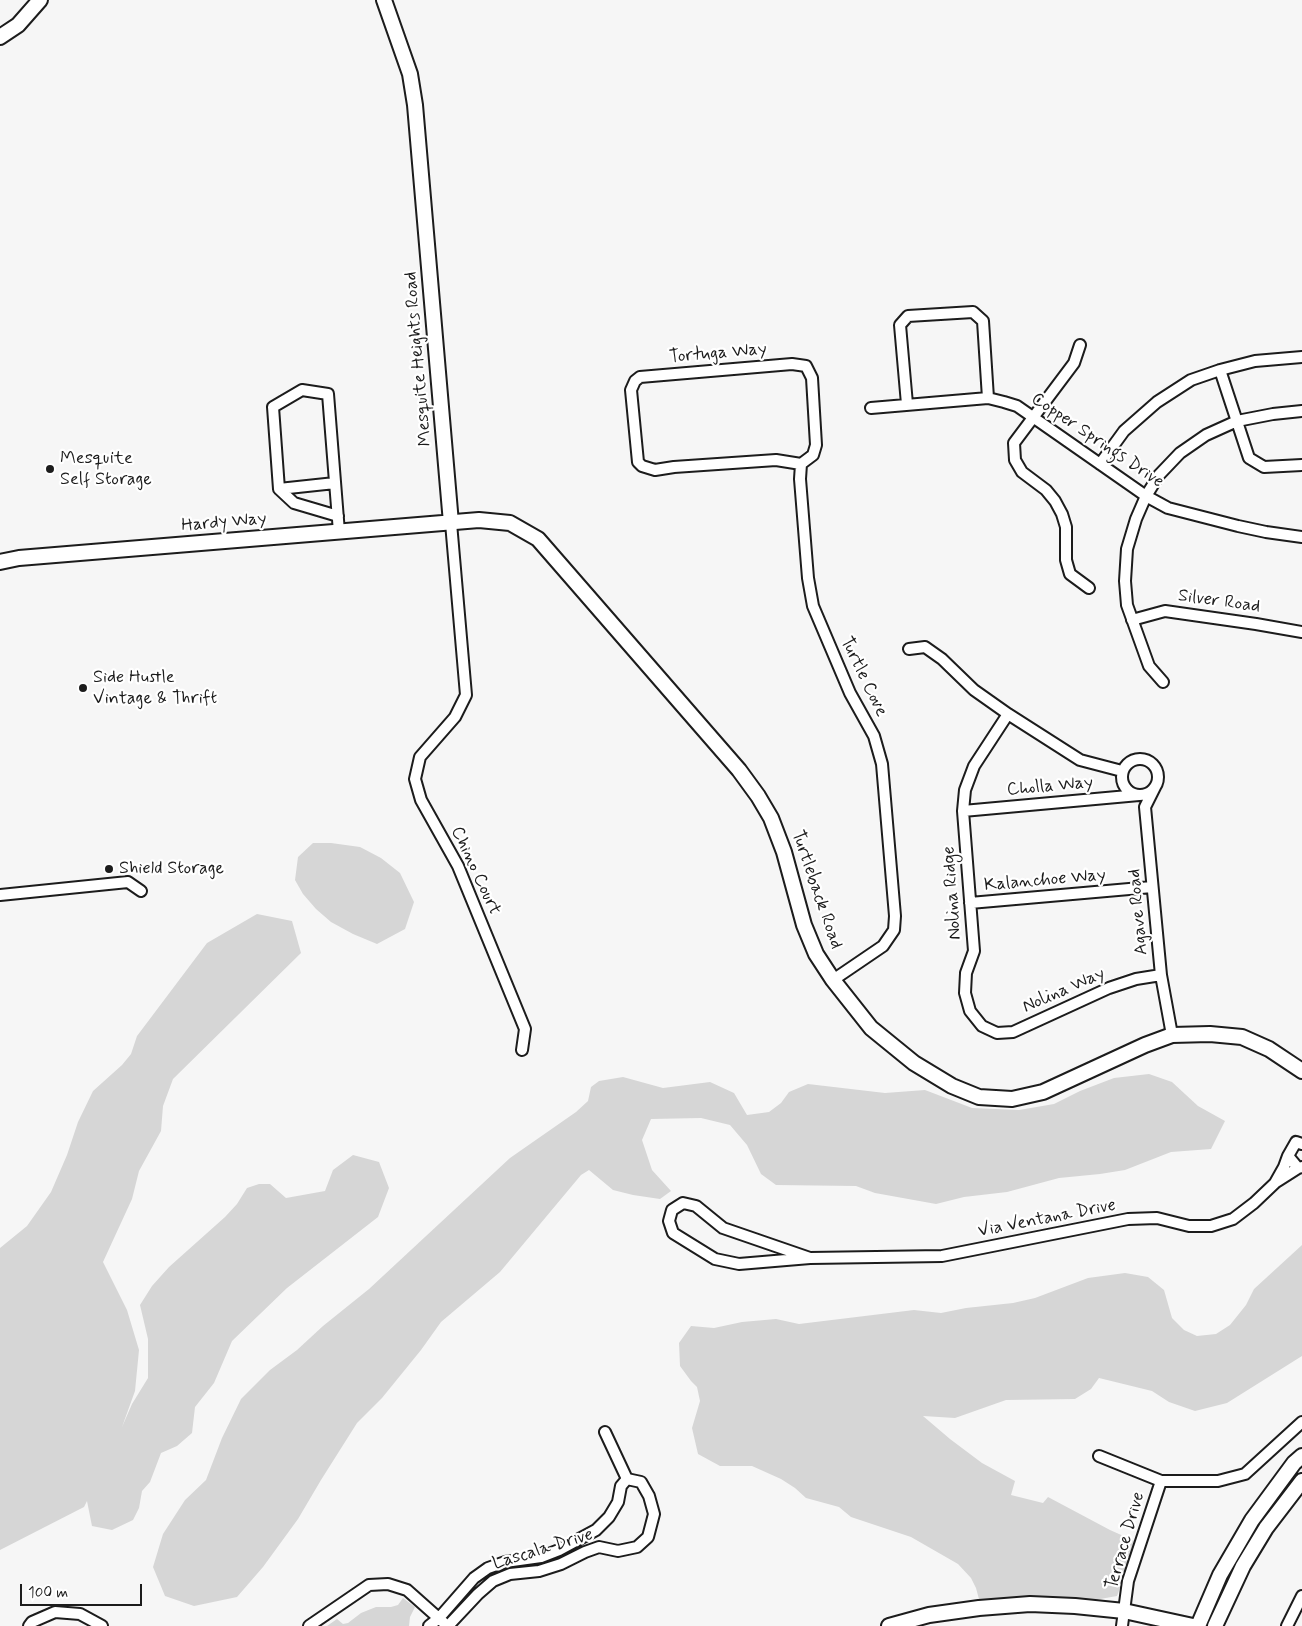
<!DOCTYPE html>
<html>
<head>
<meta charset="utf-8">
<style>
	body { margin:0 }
	#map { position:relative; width:1302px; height:1626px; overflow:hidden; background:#f6f6f6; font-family:Mynerve,sans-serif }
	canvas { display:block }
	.scale { position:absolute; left:20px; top:1584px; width:122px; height:22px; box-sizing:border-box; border:2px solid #1c1c1c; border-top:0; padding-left:6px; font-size:15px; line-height:18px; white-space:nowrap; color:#1c1c1c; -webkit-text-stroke:4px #fff; paint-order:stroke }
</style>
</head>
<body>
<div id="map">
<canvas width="1302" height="1626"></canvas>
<div class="scale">100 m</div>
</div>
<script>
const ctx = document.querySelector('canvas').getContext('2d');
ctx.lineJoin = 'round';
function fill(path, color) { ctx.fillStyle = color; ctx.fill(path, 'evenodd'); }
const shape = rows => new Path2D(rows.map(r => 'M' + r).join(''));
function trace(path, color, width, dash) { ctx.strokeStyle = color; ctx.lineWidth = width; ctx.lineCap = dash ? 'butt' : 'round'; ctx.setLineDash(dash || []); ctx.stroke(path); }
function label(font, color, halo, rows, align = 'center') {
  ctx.font = font + ' Mynerve,sans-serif'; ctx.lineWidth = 4.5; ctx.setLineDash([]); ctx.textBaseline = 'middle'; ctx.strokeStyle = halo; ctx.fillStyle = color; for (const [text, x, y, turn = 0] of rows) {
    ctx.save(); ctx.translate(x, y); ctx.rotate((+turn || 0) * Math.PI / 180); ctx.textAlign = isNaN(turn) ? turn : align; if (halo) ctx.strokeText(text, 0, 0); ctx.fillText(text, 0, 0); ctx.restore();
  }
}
fill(shape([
	[313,843,331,843,360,847,381,858,400,873,414,902,405,929,377,944,353,934,331,922,316,909,303,894,295,880,298,857],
	[257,914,292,921,301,953,173,1079,163,1106,161,1131,139,1171,132,1199,103,1262,127,1310,139,1350,135,1391,122,1427,132,1404,148,1378,148,1339,140,1305,152,1286,169,1267,225,1217,237,1204,247,1188,259,1184,270,1184,286,1198,325,1191,333,1170,353,1155,379,1162,389,1188,378,1217,287,1288,232,1341,214,1383,195,1407,192,1433,177,1446,161,1453,150,1482,142,1491,139,1508,133,1520,112,1530,92,1526,87,1501,84,1507,0,1550,0,1248,27,1226,51,1192,67,1155,78,1122,93,1091,122,1065,131,1054,137,1036,207,943],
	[1149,1074,1172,1082,1198,1106,1225,1121,1211,1149,1171,1152,1125,1170,1100,1174,1059,1178,1007,1192,964,1197,936,1204,875,1193,856,1186,776,1185,761,1174,747,1145,730,1125,701,1118,651,1119,642,1140,652,1170,671,1191,660,1199,633,1195,613,1190,589,1170,581,1175,500,1272,441,1322,421,1350,382,1398,357,1423,321,1480,298,1519,263,1567,237,1597,194,1606,165,1596,153,1567,163,1534,185,1500,206,1480,222,1438,241,1399,270,1370,297,1350,323,1326,369,1289,510,1158,576,1112,588,1101,591,1087,599,1081,623,1077,663,1088,710,1082,734,1093,747,1115,769,1112,781,1103,789,1092,808,1084,885,1093,925,1090,972,1108,1019,1110,1054,1104,1080,1091,1114,1078],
	[1302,1245,1302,1356,1227,1403,1195,1411,1169,1402,1152,1391,1099,1378,1091,1389,1075,1399,1006,1400,955,1418,923,1416,950,1439,982,1463,1015,1481,1011,1495,1043,1503,1048,1497,1110,1530,1137,1542,1117,1596,1089,1601,980,1603,976,1588,971,1578,958,1564,911,1537,851,1517,839,1507,806,1498,795,1488,781,1479,752,1466,720,1466,698,1454,692,1428,700,1401,697,1387,691,1381,680,1366,679,1343,691,1326,714,1328,742,1322,776,1319,799,1324,914,1310,941,1313,966,1308,1013,1303,1035,1298,1088,1278,1125,1273,1148,1277,1164,1290,1172,1318,1184,1330,1197,1336,1216,1334,1230,1325,1246,1305,1254,1289],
	[403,1598,415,1607,410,1617,409,1626,327,1626,337,1619,343,1624,348,1623,361,1613,376,1607,391,1607,398,1605]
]), '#d6d6d6');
const street = shape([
	[1080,345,1074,363,1014,443,1015,460,1022,472,1046,490,1055,501,1062,514,1066,527,1066,560,1070,574,1089,588],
	[1220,370,1249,458,1264,467,1302,465],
	[907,404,900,325,908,316,973,312,983,321,988,398],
	[871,408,988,398,1004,402,1017,406,1146,496,1168,508,1238,526,1266,532,1302,537],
	[801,464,776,460,674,467,655,470,642,466,638,462,631,390,635,381,640,377,792,364,806,366,812,378,816,445,813,455,801,464,800,479,808,578,813,606,850,693,874,736,882,764,895,916,894,930,883,946,833,980],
	[1100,464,1124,431,1157,402,1191,380,1220,370,1255,361,1302,357],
	[335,483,279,489,273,407,302,390,328,394,339,532],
	[279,489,294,503,338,516],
	[451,523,466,695,455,717,420,757,415,779,421,800,458,866,525,1029,522,1050],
	[1132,620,1165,611,1256,624,1302,632],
	[909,649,925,647,942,659,974,690,1008,714,1080,760,1122,771],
	[1163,682,1149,666,1127,605,1125,581,1127,549,1136,519,1146,496,1159,475,1180,453,1206,435,1237,421,1273,414,1302,411],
	[1008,714,974,766,965,790,963,811,974,951,966,973,965,993,970,1011,982,1026,997,1033,1013,1032,1109,988,1136,979,1161,975],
	'1122 777a18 18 0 1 1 36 0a18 18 0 1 1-36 0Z',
	[1155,787,1145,807,1161,975,1172,1035],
	[963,811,1139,795],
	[0,895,128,882,141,891],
	[970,903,1152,887],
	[1302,1144,1296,1142,1288,1156,1298,1168,1302,1167],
	[1276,1182,1298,1168],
	[810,1258,723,1228,696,1206,683,1203,672,1210,669,1221,673,1233,715,1259,739,1264,810,1258,942,1256,1128,1219,1157,1218,1189,1226,1211,1226,1233,1219,1254,1203,1275,1183,1284,1167,1288,1156],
	[605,1432,627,1479],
	[1099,1456,1161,1481,1218,1481,1245,1474,1302,1422],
	[29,1626,32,1622,55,1612,80,1614,102,1626],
	[309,1626,369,1585,388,1584,407,1590,443,1622],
	[429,1626,439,1618,474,1578,488,1568,505,1562,541,1557,559,1550,596,1530,609,1517,618,1502,621,1486,627,1479],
	[448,1626,478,1594,493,1581,510,1574,539,1571,561,1564,585,1552,599,1547,618,1551,637,1547,648,1537,654,1514,649,1496,641,1482,627,1479],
	[1122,1626,1128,1581,1161,1481],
	[1287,1626,1302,1596]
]);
const secondary = shape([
	[384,0,410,74,415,105,451,523],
	[0,37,18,25,40,0],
	[0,562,19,558,479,520,510,523,538,539,739,770,758,796,771,818,784,852,804,925,816,954,833,980,871,1028,914,1063,952,1086,979,1097,1012,1099,1043,1092,1145,1045,1172,1035,1210,1034,1242,1037,1269,1049,1302,1071],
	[889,1626,929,1615,979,1608,1030,1604,1075,1606,1124,1611,1193,1626],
	[1198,1626,1220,1575,1252,1520,1294,1463,1302,1456],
	[1215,1626,1243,1566,1266,1528,1302,1481]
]);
trace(street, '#1c1c1c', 14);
trace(secondary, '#1c1c1c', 18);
trace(street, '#fff', 10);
trace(secondary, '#fff', 14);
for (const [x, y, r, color] of [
	[50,469,5,"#1c1c1c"],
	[83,688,5,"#1c1c1c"],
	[109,869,5,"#1c1c1c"]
]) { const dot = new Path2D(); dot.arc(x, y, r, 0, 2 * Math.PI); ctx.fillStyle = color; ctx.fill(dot); trace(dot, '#fff', 2); }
label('18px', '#1c1c1c', '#fff', [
	["Tortuga Way",718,354,-5],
	["Mesquite Heights Road",419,359,-95],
	["Copper Springs Drive",1097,441,34],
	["Hardy Way",224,523,-5],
	["Silver Road",1219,602,8],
	["Turtle Cove",863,677,64],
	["Cholla Way",1050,787,-5],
	["Chino Court",475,871,65],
	["Kalanchoe Way",1045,881,-5],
	["Turtleback Road",816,890,71],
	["Nolina Ridge",953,893,-94],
	["Agave Road",1139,912,-95],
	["Nolina Way",1064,991,-24],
	["Via Ventana Drive",1047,1219,-11],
	["Terrace Drive",1126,1541,-74],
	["Lascala Drive",543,1550,-17]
]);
label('18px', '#1c1c1c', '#fff', [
	["Mesquite",60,459],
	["Self Storage",60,480],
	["Side Hustle",93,678],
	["Vintage & Thrift",93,699],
	["Shield Storage",119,869]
], 'left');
</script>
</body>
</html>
